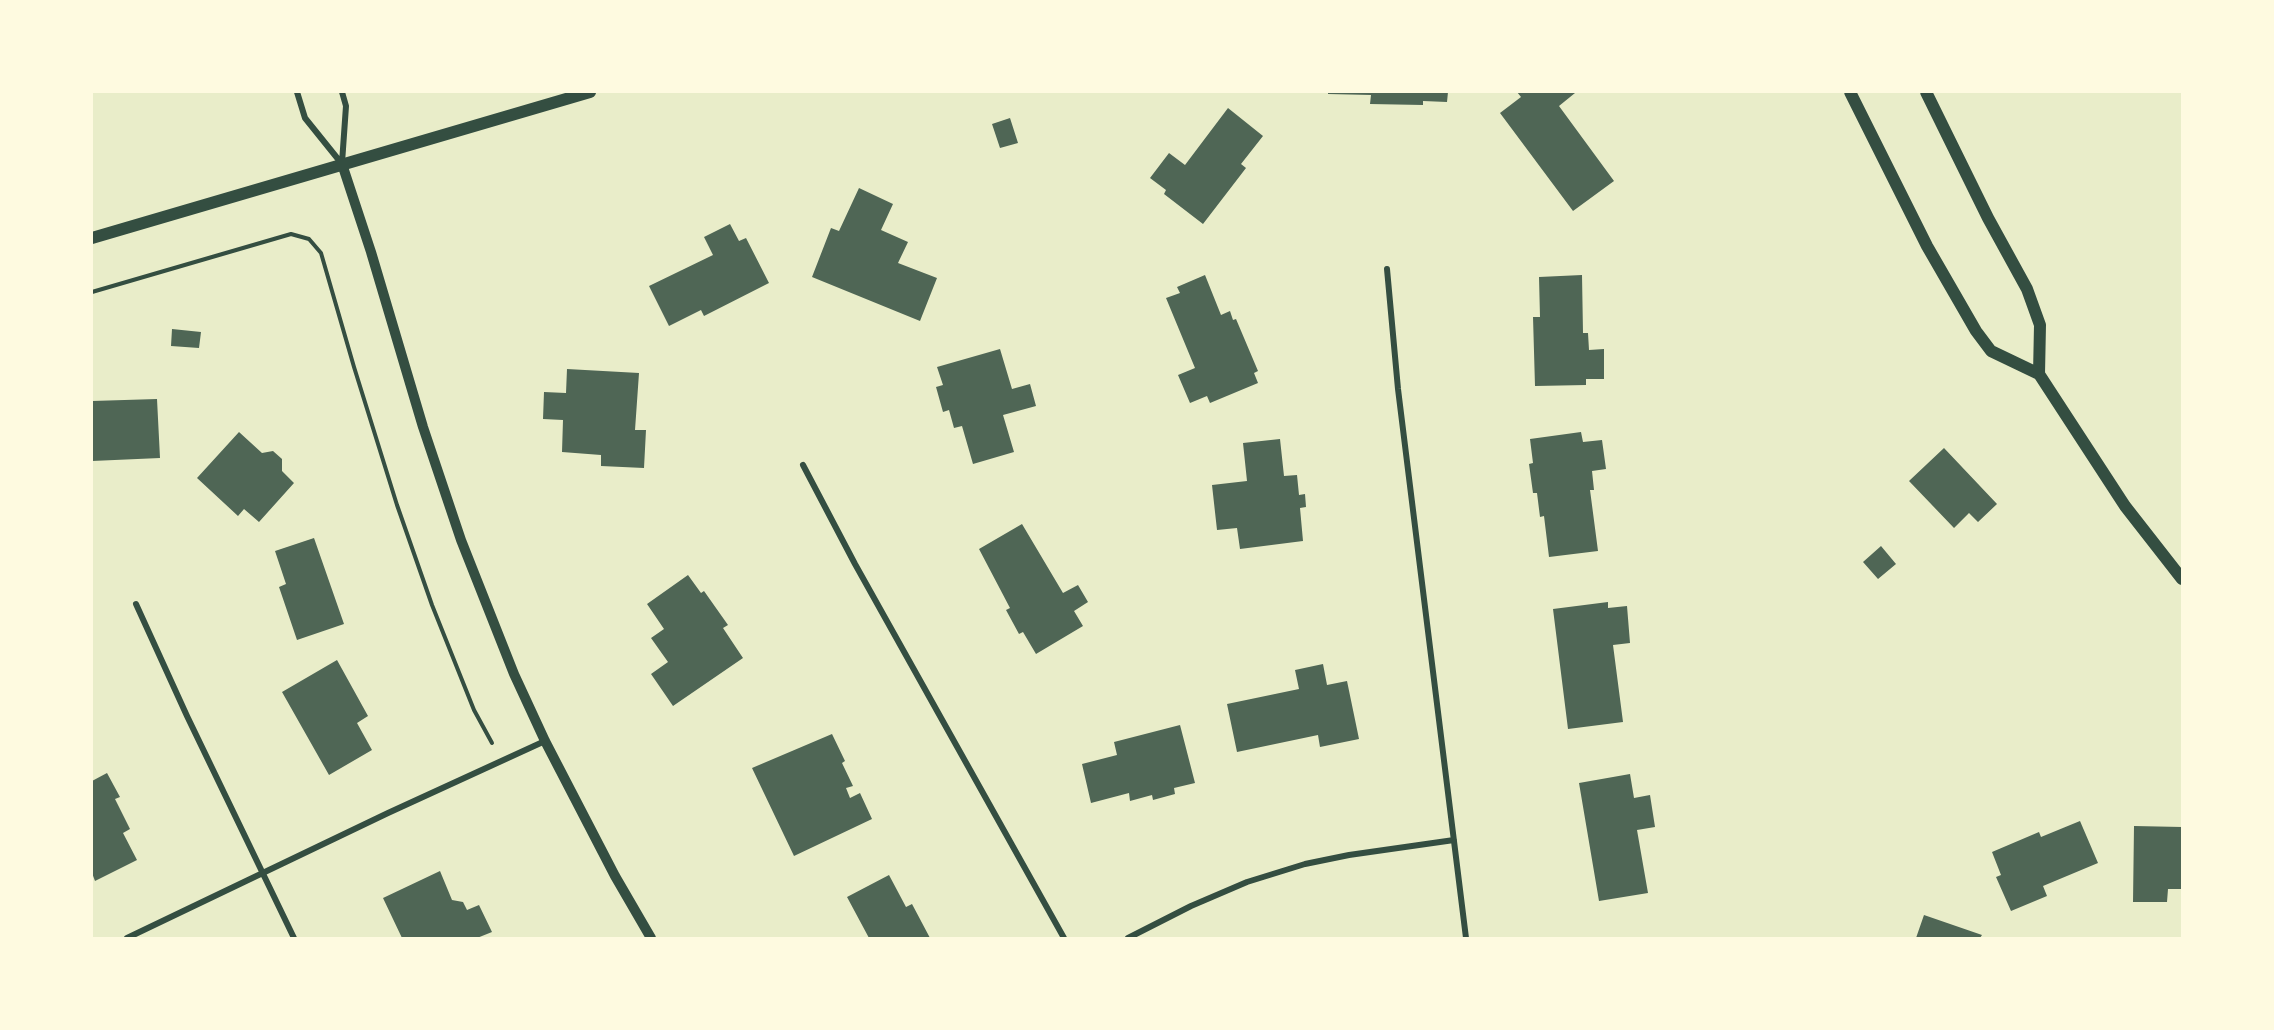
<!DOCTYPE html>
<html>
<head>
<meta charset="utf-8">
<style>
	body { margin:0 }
	#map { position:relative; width:2274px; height:1030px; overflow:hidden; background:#e9edc9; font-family:Poppins,sans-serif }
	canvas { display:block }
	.frame { position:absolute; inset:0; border:93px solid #fefae0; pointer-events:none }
</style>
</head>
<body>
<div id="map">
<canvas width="2274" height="1030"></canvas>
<div class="frame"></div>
</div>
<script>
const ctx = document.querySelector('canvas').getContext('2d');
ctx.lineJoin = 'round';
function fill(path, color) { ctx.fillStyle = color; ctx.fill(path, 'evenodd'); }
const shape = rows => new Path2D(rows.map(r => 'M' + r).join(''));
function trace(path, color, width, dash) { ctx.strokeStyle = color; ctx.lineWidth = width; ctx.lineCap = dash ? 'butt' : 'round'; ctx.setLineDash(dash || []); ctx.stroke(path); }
fill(shape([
	[1328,92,1448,92,1447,102,1423,101,1423,105,1370,104,1371,95,1328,94],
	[1517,92,1574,92,1575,93,1559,106,1614,181,1573,211,1500,113,1521,97],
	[1228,108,1263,136,1241,164,1246,168,1203,224,1164,194,1166,190,1150,178,1169,153,1185,165],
	[1010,118,1018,143,1000,148,992,124],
	[859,188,893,204,881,230,908,242,898,263,937,278,920,321,812,277,831,228,839,231],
	[730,224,739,241,746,238,769,283,704,316,701,310,669,326,649,286,713,255,704,237],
	[1205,275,1221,315,1230,311,1233,320,1236,319,1258,371,1254,373,1258,383,1210,403,1207,396,1190,403,1178,375,1195,368,1166,298,1180,293,1177,287],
	[1582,275,1583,333,1588,333,1589,350,1604,349,1604,379,1586,379,1586,385,1535,386,1533,317,1540,317,1539,277],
	[172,329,201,332,199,348,171,346],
	[1000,349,1012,389,1030,384,1036,406,1003,415,1014,452,973,464,962,426,954,428,949,410,943,412,936,387,943,385,937,367],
	[567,369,639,373,635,430,646,430,644,468,601,466,601,455,562,452,563,420,543,419,544,392,566,393],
	[157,399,160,458,92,461,92,401],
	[239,432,262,453,273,451,282,459,282,471,294,483,259,522,244,509,238,516,197,478],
	[1581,432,1583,442,1602,440,1606,469,1592,471,1594,490,1590,490,1598,551,1549,557,1544,516,1540,517,1537,493,1533,493,1529,464,1533,463,1530,439],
	[1280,439,1284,476,1297,475,1299,495,1305,494,1306,507,1300,508,1303,541,1240,549,1237,528,1217,530,1212,485,1247,481,1243,443],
	[1944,448,1997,504,1978,522,1969,513,1954,528,1909,481],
	[1022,524,1063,593,1078,585,1088,602,1074,611,1083,626,1036,654,1023,632,1019,634,1006,610,1010,608,979,549],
	[314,538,344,624,297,640,279,587,286,584,275,551],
	[1881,546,1896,564,1878,579,1863,562],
	[688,575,701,593,704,591,728,625,723,628,743,658,673,706,651,674,668,662,651,638,664,629,647,604],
	[1608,602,1608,608,1627,606,1630,643,1613,645,1623,722,1568,729,1553,609],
	[337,660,368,716,357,723,372,750,329,775,282,692],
	[1323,664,1327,685,1347,681,1359,739,1320,747,1318,735,1237,752,1227,704,1299,689,1295,670],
	[1180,725,1195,783,1174,788,1175,794,1153,800,1152,795,1130,801,1129,793,1091,803,1082,764,1117,755,1114,742],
	[832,734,845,761,842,763,853,786,846,788,850,798,860,793,872,819,794,856,752,768],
	[107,773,120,797,115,799,130,829,123,833,137,860,95,881,92,873,92,781],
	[1630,774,1634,798,1650,795,1655,827,1637,830,1648,893,1599,901,1579,783],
	[2080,821,2098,863,2043,886,2047,896,2011,911,1996,877,2001,875,1992,852,2039,832,2041,837],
	[2134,826,2182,827,2182,889,2168,889,2167,902,2133,902],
	[440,871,452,900,463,902,467,910,479,905,492,932,477,938,402,938,383,898],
	[889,875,906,907,912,904,930,938,869,938,847,897],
	[1924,915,1982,935,1980,938,1916,938]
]), '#4f6655');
trace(shape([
	[92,292,291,234,309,239,321,253,354,367,397,505,432,605,474,710,492,743]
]), '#344e41', 4);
trace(shape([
	[297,92,305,118,342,164],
	[342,92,346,106,342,163],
	[1387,269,1398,389,1466,938],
	[803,465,855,564,1064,938],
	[136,604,187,716,294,938],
	[127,938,388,813,545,741],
	[1128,938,1191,906,1247,882,1305,864,1349,855,1454,840]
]), '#344e41', 6);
trace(shape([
	[342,164,371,252,423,427,461,540,514,674,545,741,615,876,651,938]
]), '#344e41', 10);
trace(shape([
	[1850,92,1927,246,1976,331,1991,351,2039,374,2125,506,2182,579],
	[1926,92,1988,218,2027,289,2040,325,2039,374],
	[92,238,590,92]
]), '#344e41', 12);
</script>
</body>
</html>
